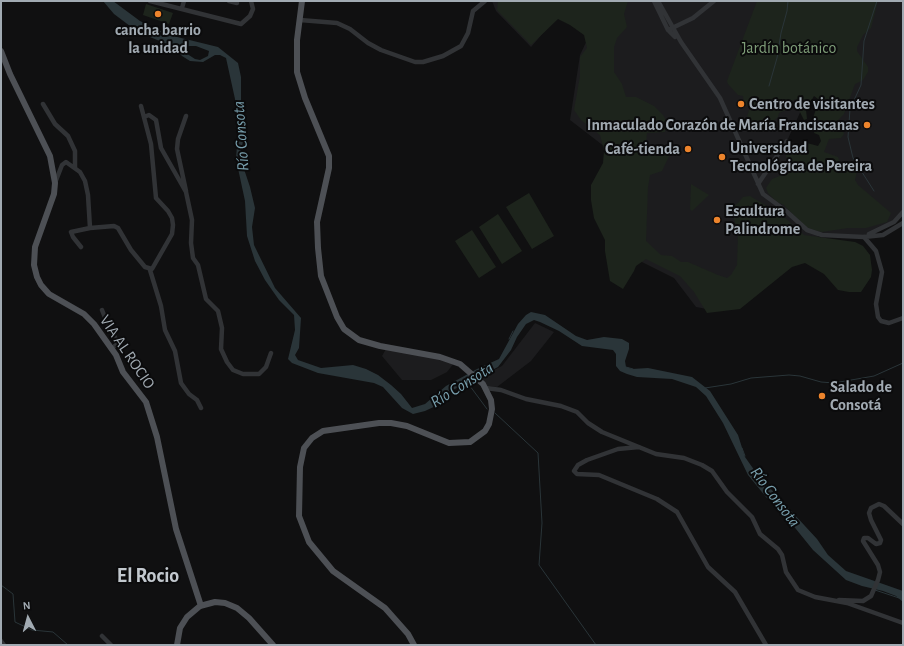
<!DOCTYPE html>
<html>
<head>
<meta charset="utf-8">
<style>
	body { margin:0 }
	#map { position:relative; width:904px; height:646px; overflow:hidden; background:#101011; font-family:"Alegreya Sans",sans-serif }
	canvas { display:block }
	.frame { position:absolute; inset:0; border:2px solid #a1aab2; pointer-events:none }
	.north { position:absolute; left:8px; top:598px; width:40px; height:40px; -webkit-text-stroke:3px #0b0b0c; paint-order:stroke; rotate:354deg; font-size:11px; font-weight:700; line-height:16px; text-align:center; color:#a1aab2 }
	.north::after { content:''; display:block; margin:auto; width:14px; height:18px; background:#a1aab2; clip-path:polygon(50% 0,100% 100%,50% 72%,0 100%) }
</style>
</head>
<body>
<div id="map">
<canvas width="904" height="646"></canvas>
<div class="frame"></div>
<div class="north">N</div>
</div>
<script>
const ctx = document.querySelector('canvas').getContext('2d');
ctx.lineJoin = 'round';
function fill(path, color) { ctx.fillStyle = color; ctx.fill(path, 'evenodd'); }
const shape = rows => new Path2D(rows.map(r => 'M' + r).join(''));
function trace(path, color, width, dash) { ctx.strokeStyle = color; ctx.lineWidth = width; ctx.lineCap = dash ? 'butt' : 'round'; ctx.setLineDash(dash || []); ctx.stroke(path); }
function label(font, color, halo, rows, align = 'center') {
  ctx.font = font + ' "Alegreya Sans",sans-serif'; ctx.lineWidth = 4; ctx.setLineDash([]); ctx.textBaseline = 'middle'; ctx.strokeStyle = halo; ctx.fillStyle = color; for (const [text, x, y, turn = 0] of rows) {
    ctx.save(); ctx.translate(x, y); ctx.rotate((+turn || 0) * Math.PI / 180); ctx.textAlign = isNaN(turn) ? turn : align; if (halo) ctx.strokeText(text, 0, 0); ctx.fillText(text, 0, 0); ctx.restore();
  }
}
fill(shape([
	[492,1,903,1,903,212,899,217,864,237,819,236,801,252,707,309,696,307,674,278,614,248,612,171,605,147,570,120,580,55,589,36,557,17,531,47,496,11],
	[814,88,837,102,822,150,787,141,804,104],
	[535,323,554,332,531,361,497,387,487,386,480,377,502,366],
	[386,349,424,355,454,363,447,372,431,380,402,380,382,356]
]), '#1c1c1e');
fill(shape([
	[498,1,628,1,624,14,627,27,617,38,614,47,614,72,622,84,626,97,636,97,654,106,663,115,667,122,665,132,647,133,646,144,657,150,672,150,662,171,650,175,648,187,646,241,661,255,672,256,681,262,688,262,718,275,727,278,731,275,737,265,738,233,731,208,738,203,743,197,750,196,782,215,804,235,855,242,863,246,870,255,872,270,871,277,861,292,849,292,838,290,824,274,805,263,792,267,740,309,707,313,694,292,680,276,646,259,636,266,634,271,623,289,610,281,605,251,605,240,594,218,591,200,591,185,603,163,604,151,600,135,581,120,574,110,580,76,580,57,587,48,584,35,570,25,558,19,531,45,497,10],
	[757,1,878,1,871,28,863,35,857,47,857,51,868,67,868,72,863,80,855,84,844,114,837,121,837,126,843,131,844,134,841,138,829,139,824,152,838,157,841,166,854,165,857,171,855,180,858,185,891,213,887,222,866,228,848,228,822,232,817,231,805,227,784,205,777,202,768,193,766,188,772,179,782,175,790,166,791,160,786,157,786,151,793,146,801,147,807,143,818,146,821,141,819,135,814,133,816,124,813,118,818,103,818,99,814,96,806,110,807,119,804,120,798,108,800,102,795,99,792,101,788,109,779,113,778,117,762,132,749,129,749,117,747,116,750,108,744,104,743,96,738,95,728,84,727,81],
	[146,4,173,13,169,24,143,15],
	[691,184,709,195,692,211,690,209],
	[529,193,554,236,532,249,506,207],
	[498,214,522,251,502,264,479,227],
	[472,230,496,267,479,278,455,241]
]), '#1d241c');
fill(shape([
	[103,1,113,1,140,21,169,35,218,47,238,63,241,77,241,105,245,133,241,150,243,166,250,187,255,208,252,227,254,245,275,288,301,318,299,348,295,355,298,360,321,368,353,365,366,369,378,375,391,385,401,394,412,408,425,404,446,386,477,369,499,359,518,324,526,315,531,312,545,315,576,336,587,340,604,337,622,339,629,343,629,349,625,361,626,367,632,369,648,368,692,377,710,391,738,435,745,457,757,474,817,539,828,555,846,571,903,591,903,602,896,596,883,591,862,586,846,580,813,550,779,508,766,497,748,475,723,423,706,396,696,387,672,379,637,377,627,374,620,371,616,366,616,354,613,350,582,346,559,331,540,322,534,320,526,324,517,337,511,350,498,367,453,390,446,396,442,403,425,411,413,414,402,408,383,387,374,383,318,373,292,363,288,359,295,330,294,315,279,300,265,280,255,261,247,236,245,201,236,159,238,132,235,99,226,58,220,55,215,55,203,62,190,61,182,56,174,47,138,32,114,14],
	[190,46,196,46,209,51,208,56,200,60,195,59,178,48]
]), '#2a3539');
trace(shape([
	[769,86,777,58,781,33,787,11,788,1],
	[874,191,853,158,848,137,850,109,861,85,864,41,877,1],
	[509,339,513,331],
	[626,367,633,369],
	[335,371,362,372],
	[467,382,487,409],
	[705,388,731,384,751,378,789,375,800,376,821,382,834,383,874,376,903,363],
	[495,413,538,453,542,523,539,565,596,645],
	[742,448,745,456],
	[1,585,13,594,15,622,32,630,53,632,68,645],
	[875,590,899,598]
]), '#2a3539', 1);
trace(shape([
	[150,1,241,24,250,16,253,9,251,1],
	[229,1,237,3],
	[654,1,668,30,675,37],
	[658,1,681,42,720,98,763,194,786,211,807,230,822,235,864,237,883,235,903,223],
	[182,8,184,1],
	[300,20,337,23,350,29,368,43,381,50,415,62,423,62,443,56,461,46,468,33,473,11,485,1],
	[668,30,693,18,714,1],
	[43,104,55,124,68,136,75,151,75,168],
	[186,116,178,139,177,149,186,191],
	[144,117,149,115,156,120,161,148,186,192,192,220,191,243,193,258,198,265,206,299,218,311,222,328,221,349,227,362,233,370,243,374,259,374,266,367,271,353],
	[55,183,62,165,66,162,80,172,85,181,88,195,90,228,114,226,118,228,131,250,145,267,152,269,172,234,173,225,172,218,168,211,156,198,151,144,141,106],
	[758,184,787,141],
	[869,234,894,222,903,212],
	[864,237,876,251,882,272,876,304,878,317,881,321,889,323,903,318],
	[81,247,73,237,71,232,90,228],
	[150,270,161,306,165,330,175,351,181,383,189,394,197,400,201,408],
	[102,310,108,325,117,341,116,345,111,349],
	[486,388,501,390,526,399,561,406,577,412,588,423,602,432,656,454,684,458,702,465,712,471,727,492,752,517,760,534,778,549,782,555,786,572,798,590,815,597,847,603,903,623],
	[639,447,618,449,587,460,578,465,574,471,577,474,599,475,657,499,677,512,708,567,735,592,766,645],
	[839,600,863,601,871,596,878,580,880,572,878,565,863,541,864,538,868,538,876,544,880,543,881,540,871,520,869,513,871,508,879,504,884,506,903,524],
	[102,636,111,645],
	[1,641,4,645]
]), '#313336', 4.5);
trace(shape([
	[302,1,297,40,297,72,305,98,329,156,329,168,317,222,318,248,321,276,337,317,344,329,359,340,380,346,440,357,460,364,483,384,491,400,492,409,489,424,485,431,470,442,449,443,407,426,391,423,379,423,323,431,312,438,304,448,300,467,299,516,309,542,333,571,385,608,408,634,414,645],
	[1,51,10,74,50,156,55,183,54,194,35,247,34,265,37,277,41,285,49,294,84,314,94,324,116,355,123,372,146,402,157,437,176,529,201,606],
	[177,645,180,628,187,617,200,606,215,602,225,603,237,608,249,618,273,645]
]), '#4d5055', 6);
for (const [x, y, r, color] of [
	[158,14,4,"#ed842c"],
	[741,104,4,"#ed842c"],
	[867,125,4,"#ed842c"],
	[688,149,4,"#ed842c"],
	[722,157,4,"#ed842c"],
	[717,220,4,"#ed842c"],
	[822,396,4,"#ed842c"]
]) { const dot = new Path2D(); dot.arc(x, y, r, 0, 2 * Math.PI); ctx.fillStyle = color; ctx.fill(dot); trace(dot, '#0b0b0c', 1.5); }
label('bold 16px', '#a1aab2', '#0b0b0c', [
	["cancha barrio",158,30,"center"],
	["la unidad",158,48,"center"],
	["Centro de visitantes",749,104],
	["Inmaculado Corazón de María Franciscanas",859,125,"right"],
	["Universidad",730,148],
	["Tecnológica de Pereira",730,166],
	["Café-tienda",680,149,"right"],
	["Escultura",725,211],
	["Palindrome",725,229],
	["Salado de",830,387],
	["Consotá",830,405]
], 'left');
label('16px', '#7e9d78', '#0b0b0c', [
	["Jardín botánico",789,48]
]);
label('16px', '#a1aab2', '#0b0b0c', [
	["VIA AL ROCIO",127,352,56]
]);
label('italic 17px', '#789fad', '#0b0b0c', [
	["Río Consota",241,136,-94],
	["Río Consota",462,385,-32],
	["Río Consota",775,497,53]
]);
label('bold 20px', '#c2c8ce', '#0b0b0c', [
	["El Rocio",148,576]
]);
</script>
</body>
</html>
